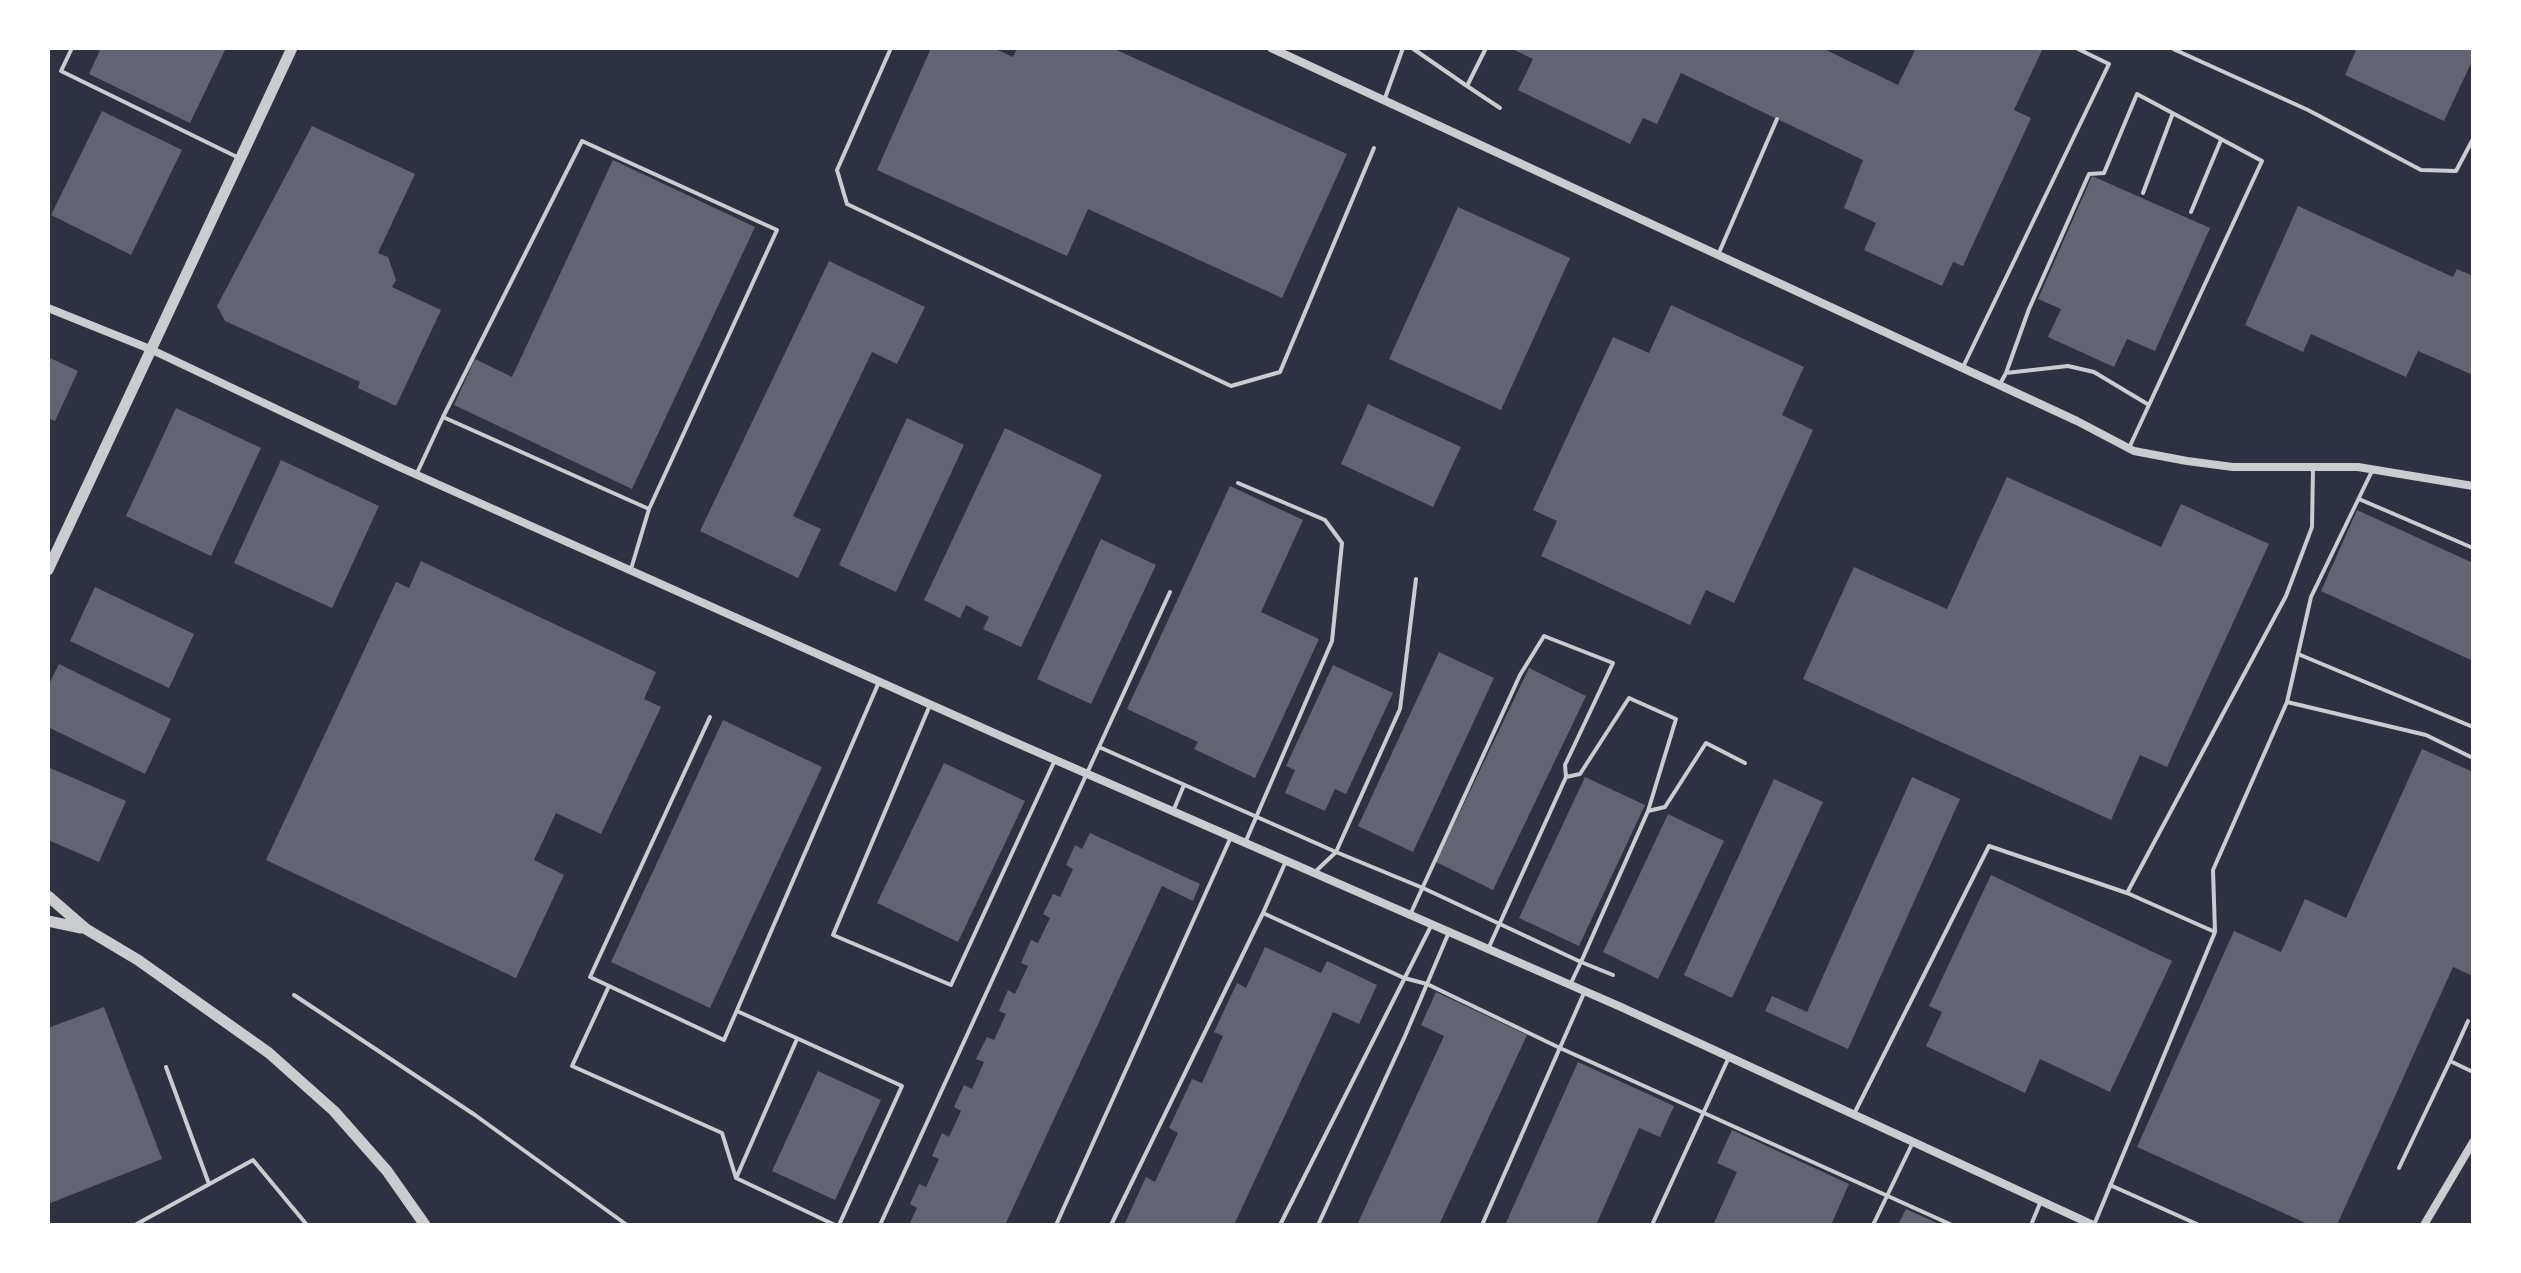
<!DOCTYPE html>
<html>
<head>
<meta charset="utf-8">
<style>
	body { margin:0 }
	#map { position:relative; width:2521px; height:1273px; overflow:hidden; background:#2d3142; font-family:"Crimson Pro",serif }
	canvas { display:block }
	.frame { position:absolute; inset:0; border:50px solid #fff; pointer-events:none }
</style>
</head>
<body>
<div id="map">
<canvas width="2521" height="1273"></canvas>
<div class="frame"></div>
</div>
<script>
const ctx = document.querySelector('canvas').getContext('2d');
ctx.lineJoin = 'round';
function fill(path, color) { ctx.fillStyle = color; ctx.fill(path, 'evenodd'); }
const shape = rows => new Path2D(rows.map(r => 'M' + r).join(''));
function trace(path, color, width, dash) { ctx.strokeStyle = color; ctx.lineWidth = width; ctx.lineCap = dash ? 'butt' : 'round'; ctx.setLineDash(dash || []); ctx.stroke(path); }
fill(shape([
	[101,48,226,48,190,123,89,74],
	[931,48,993,48,1013,57,1017,48,1112,48,1347,154,1282,298,1088,209,1067,256,877,170],
	[1510,48,1822,48,1898,85,1916,48,2043,48,2014,110,2031,118,1963,266,1953,262,1942,286,1864,250,1876,223,1844,208,1863,160,1681,73,1657,124,1643,118,1630,144,1518,90,1533,59],
	[2357,48,2473,48,2473,59,2444,121,2345,75],
	[102,111,182,150,131,255,51,215],
	[312,126,415,174,378,253,388,257,396,280,392,287,441,310,396,406,358,388,360,382,225,321,217,306],
	[613,160,755,227,632,489,454,405,475,359,512,377],
	[2092,176,2210,228,2155,351,2127,339,2114,367,2048,337,2061,309,2038,299],
	[2298,206,2453,277,2457,269,2473,276,2473,375,2418,351,2406,377,2311,334,2303,352,2245,325],
	[1458,207,1570,258,1501,410,1389,359],
	[829,261,925,307,897,364,872,352,793,516,821,529,798,578,700,531],
	[1671,305,1804,367,1782,415,1813,430,1734,603,1706,590,1690,625,1541,556,1557,521,1533,510,1613,337,1649,353],
	[48,357,78,371,55,421,48,418],
	[1368,404,1461,447,1433,507,1341,464],
	[176,408,261,448,211,556,126,516],
	[907,418,964,445,896,592,839,565],
	[1005,428,1102,475,1021,647,983,629,989,617,966,605,960,618,924,600],
	[281,460,379,506,332,608,234,563],
	[2007,477,2161,547,2181,504,2269,544,2167,767,2140,755,2111,820,1803,679,1854,567,1947,609],
	[1230,486,1303,520,1261,612,1319,639,1255,778,1194,749,1198,742,1127,709],
	[2357,510,2473,563,2473,661,2321,591],
	[1101,539,1156,565,1091,704,1037,679],
	[421,561,656,672,644,699,661,707,601,834,556,813,534,860,564,875,516,978,266,860,396,582,409,588],
	[95,587,194,634,169,688,70,641],
	[1439,652,1494,678,1413,852,1358,826],
	[59,664,171,719,145,774,48,727,48,686],
	[1333,665,1393,693,1346,794,1335,789,1325,811,1285,793,1295,770,1286,766],
	[1529,668,1586,696,1493,890,1436,862],
	[723,720,822,767,710,1008,611,962],
	[2422,749,2473,772,2473,976,2453,967,2337,1225,2310,1225,2137,1147,2234,931,2281,952,2305,899,2346,918],
	[944,763,1025,801,958,942,877,903],
	[48,767,126,801,99,862,48,840],
	[1585,777,1645,805,1579,946,1519,918],
	[1912,777,1960,799,1848,1049,1765,1011,1772,996,1807,1012],
	[1774,779,1823,802,1732,998,1684,975],
	[1668,814,1724,841,1658,979,1603,952],
	[1090,833,1200,884,1193,901,1162,886,1005,1225,909,1225,917,1208,910,1204,919,1184,926,1187,939,1159,932,1156,942,1133,949,1137,961,1111,954,1107,964,1085,972,1089,984,1062,976,1059,987,1037,994,1040,1006,1014,999,1011,1008,990,1015,994,1028,966,1021,963,1031,940,1038,943,1050,918,1043,914,1053,894,1060,897,1073,869,1066,865,1075,845,1082,849],
	[1991,875,2172,961,2110,1092,2040,1059,2025,1093,1926,1046,1942,1012,1929,1006],
	[1265,947,1321,973,1327,961,1377,985,1359,1024,1333,1012,1234,1225,1124,1225,1146,1177,1155,1182,1178,1133,1169,1128,1192,1079,1202,1083,1223,1036,1214,1032,1237,983,1246,988],
	[1436,992,1527,1035,1439,1225,1357,1225,1444,1036,1421,1025],
	[104,1007,162,1159,48,1204,48,1028],
	[1578,1062,1674,1106,1660,1137,1639,1128,1596,1225,1505,1225],
	[818,1071,881,1100,835,1200,772,1171],
	[1732,1130,1849,1184,1831,1225,1713,1225,1737,1172,1717,1163],
	[1906,1209,1941,1225,1898,1225]
]), '#626471');
trace(shape([
	[72,48,61,71,237,157],
	[891,48,837,170,847,204,1231,386,1280,372,1374,148],
	[1412,48,1467,86,1486,48],
	[2171,48,2308,110,2421,170,2456,171,2473,139],
	[1467,86,1500,108],
	[1385,98,1403,48],
	[2143,193,2173,113],
	[2191,212,2221,140],
	[1718,255,1777,119],
	[1963,367,2109,64,2076,48],
	[2006,373,2029,309,2089,174,2104,173,2137,94,2262,161,2129,448],
	[2000,384,2006,373,2068,366,2094,372,2149,405],
	[443,417,649,509],
	[417,473,443,417,582,141,777,230,649,509,631,569],
	[1238,483,1325,520,1342,543,1332,641,1245,843],
	[2359,499,2473,548],
	[2298,654,2311,597,2372,471],
	[2287,702,2298,654,2473,727],
	[930,705,833,935,951,985,1055,760],
	[710,717,590,977,724,1040,879,682],
	[1099,747,1336,852,1400,709,1416,579],
	[1174,809,1184,785],
	[1648,811,1665,807,1706,743,1745,763],
	[1316,871,1336,852,1423,888,1581,962,1648,811,1676,719,1629,698,1580,774,1566,777],
	[1263,913,1404,978,1427,984,1560,1048,1952,1225],
	[1410,915,1520,675,1544,636,1613,663,1565,765,1566,777,1489,947],
	[2215,932,2213,870,2287,702,2426,735,2473,758],
	[1570,985,1581,962,1613,975],
	[609,986,572,1066,722,1133,736,1178,835,1225],
	[294,995,475,1115,627,1225],
	[737,1011,902,1086,839,1225],
	[2450,1061,2468,1021],
	[166,1067,209,1184],
	[1854,1114,1989,846,2127,893,2286,596,2312,527,2313,469],
	[2399,1168,2450,1061,2473,1072],
	[737,1176,797,1039],
	[2110,1185,2199,1225],
	[135,1225,253,1160,307,1225],
	[880,1225,1170,592],
	[1056,1225,1231,837],
	[1111,1225,1263,913,1286,861],
	[1280,1225,1432,924],
	[1318,1225,1405,1036,1449,932],
	[1482,1225,1584,993],
	[1652,1225,1729,1057],
	[1873,1225,1913,1142],
	[2031,1225,2041,1201],
	[2094,1225,2215,932,2127,893]
]), '#caccd0', 4);
trace(shape([
	[1271,48,2077,421,2134,451,2187,461,2233,467,2358,467,2473,486],
	[48,308,150,349,397,466,1012,741,1621,1007,2093,1225],
	[2424,1225,2473,1142]
]), '#caccd0', 8);
trace(shape([
	[48,570,292,48],
	[48,896,86,929,138,960,269,1053,334,1111,387,1171,425,1225],
	[48,921,81,928]
]), '#caccd0', 11);
</script>
</body>
</html>
